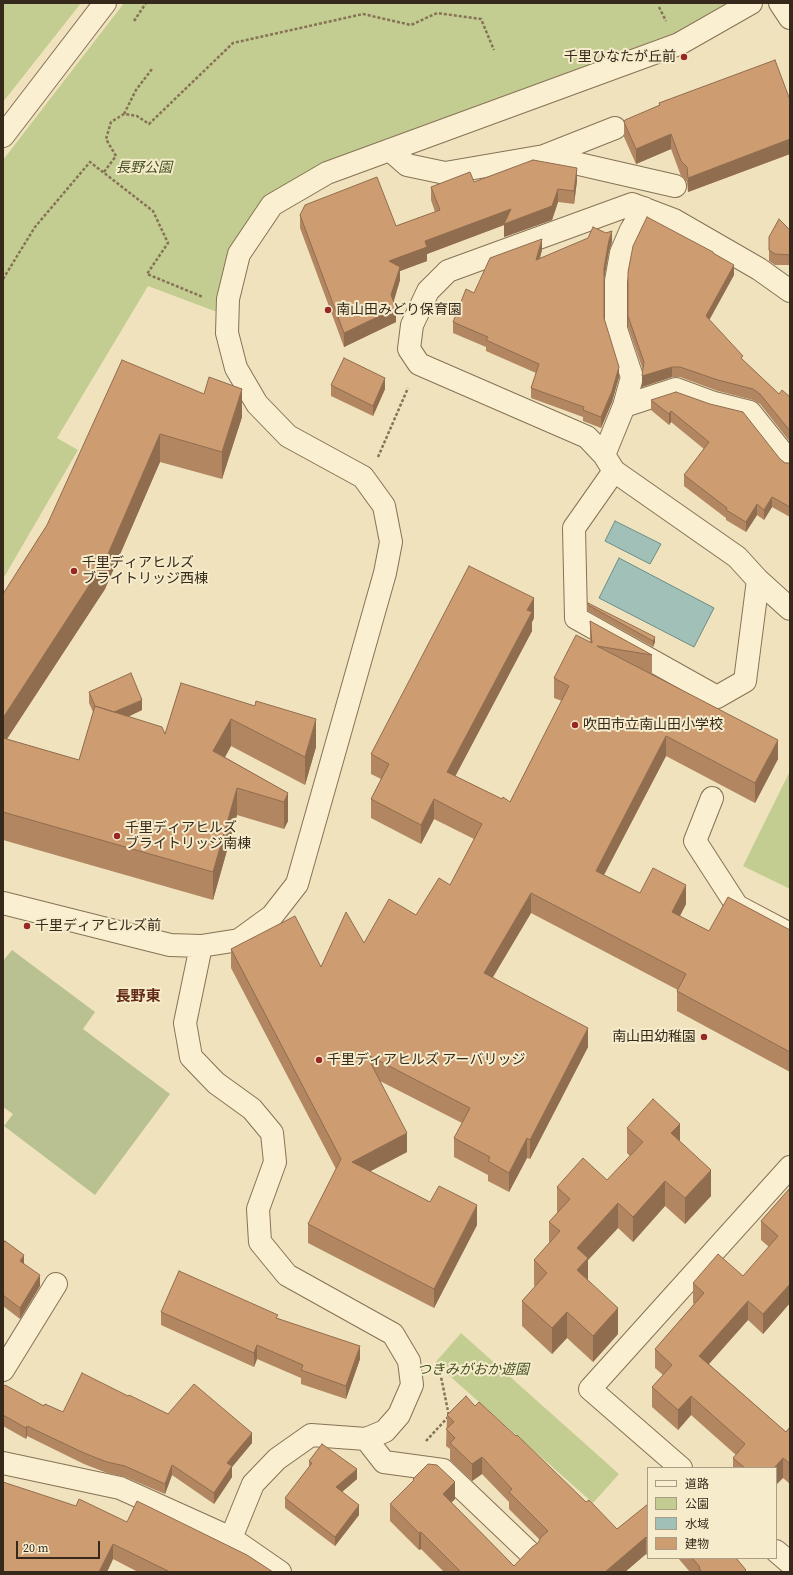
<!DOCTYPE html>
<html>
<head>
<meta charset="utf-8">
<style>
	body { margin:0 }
	#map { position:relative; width:793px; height:1575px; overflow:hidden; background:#efe2bd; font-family:"Source Serif 4","Noto Sans JP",serif }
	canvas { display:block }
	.frame { position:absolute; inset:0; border:4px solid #36291b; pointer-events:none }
	.legend { position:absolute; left:647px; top:1467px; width:130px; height:92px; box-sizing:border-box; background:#f6eccc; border:1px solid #a99e85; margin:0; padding:5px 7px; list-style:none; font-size:12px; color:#36291b }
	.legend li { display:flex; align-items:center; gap:8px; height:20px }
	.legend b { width:20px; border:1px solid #a99e85 }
	.scale { position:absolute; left:16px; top:1541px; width:84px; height:18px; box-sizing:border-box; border:2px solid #36291b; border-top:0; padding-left:5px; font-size:12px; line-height:14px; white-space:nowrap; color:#36291b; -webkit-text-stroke:3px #f6eccc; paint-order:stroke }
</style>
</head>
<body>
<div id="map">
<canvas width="793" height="1575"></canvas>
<div class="frame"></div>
<ul class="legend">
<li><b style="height:5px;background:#faefd0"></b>道路</li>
<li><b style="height:11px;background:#c3cd91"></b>公園</li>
<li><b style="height:11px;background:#a1c0b8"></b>水域</li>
<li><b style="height:11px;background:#ce9c71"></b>建物</li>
</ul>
<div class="scale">20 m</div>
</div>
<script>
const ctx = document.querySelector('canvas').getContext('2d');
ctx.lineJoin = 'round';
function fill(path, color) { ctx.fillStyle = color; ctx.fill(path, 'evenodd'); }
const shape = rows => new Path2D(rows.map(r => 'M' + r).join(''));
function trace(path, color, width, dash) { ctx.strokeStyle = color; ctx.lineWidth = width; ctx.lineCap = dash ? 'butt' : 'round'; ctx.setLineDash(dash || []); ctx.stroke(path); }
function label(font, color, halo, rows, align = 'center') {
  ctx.font = font + ' "Source Serif 4","Noto Sans JP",serif'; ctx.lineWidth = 4; ctx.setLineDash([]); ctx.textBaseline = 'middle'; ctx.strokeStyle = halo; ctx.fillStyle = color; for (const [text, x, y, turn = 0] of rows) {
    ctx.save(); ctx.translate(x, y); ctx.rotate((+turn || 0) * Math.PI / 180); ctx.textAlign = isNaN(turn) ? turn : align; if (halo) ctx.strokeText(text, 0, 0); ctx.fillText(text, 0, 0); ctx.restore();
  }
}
fill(shape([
	[3,3,81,3,3,102],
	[124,3,728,3,675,33,324,162,265,198,217,312,148,286,57,438,78,450,3,579,3,160],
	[790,771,790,889,743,866],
	[461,1333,619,1474,593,1503,435,1363]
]), '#c3cd91');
fill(shape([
	[12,950,95,1012,83,1029,170,1094,95,1195,4,1126,13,1114,3,1107,3,961]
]), '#b9c191');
const water = shape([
	[615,521,661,544,650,564,605,541,615,521],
	[619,558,714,608,694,647,599,598,619,558]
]);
fill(water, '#a1c0b8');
trace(water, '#688d86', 1);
const minor = shape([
	[780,3,790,18],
	[3,136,105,3],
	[390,150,407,165,445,173,544,156,675,186],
	[544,156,615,128],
	[790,291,759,269,674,220,632,204,448,271,428,291,412,325,409,349,419,364,587,437,604,455,614,471,737,557,758,580,790,609],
	[624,406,676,389,714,403,750,412,790,462],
	[604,455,624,406,632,377,616,329,616,281,621,253,631,230,644,208],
	[614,471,574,528,576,618,717,697,745,681,758,580],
	[712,798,695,841,737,906,790,934],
	[3,903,170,945,201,946,239,940,272,916,297,884,385,573,391,542,384,506,363,477,288,436,257,404,236,368,227,333,228,299,239,254,272,205,327,173,679,44,751,3],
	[201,946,185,1023,191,1057,216,1083,252,1109,272,1133,275,1162,258,1209,260,1242,287,1275,393,1334,409,1361,412,1385,399,1415,385,1431,366,1439,311,1435,277,1459,253,1484,231,1538],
	[3,1370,56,1284],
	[366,1439,384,1462,443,1470,529,1552],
	[3,1463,120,1488,231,1538,280,1572],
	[681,1468,590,1389,790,1167],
	[776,1551,790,1563]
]);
trace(minor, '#877256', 24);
trace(shape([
	[659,7,666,21],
	[134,21,146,3],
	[124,114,136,90,152,69],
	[104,172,116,156,106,139,111,122,124,114,137,116,149,124,233,43,363,14,411,25,437,13,481,19,494,50],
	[3,279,35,227,90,162,153,211,168,243,147,274,203,297],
	[378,457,408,388],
	[426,1441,449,1416,439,1367]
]), '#877256', 2.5, [3, 2]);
trace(minor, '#faefd0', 22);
fill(shape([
	[790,100,790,154,688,192,687,182,681,176,671,149,636,164,624,137,624,122,659,106,659,103],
	[577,181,574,204,558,202,552,220,504,237,504,225,427,254,427,261,400,271,400,280,394,301,396,322,344,347,300,228,300,215,396,226,435,212,431,200,431,187,474,182],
	[790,230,790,265,775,265,769,261,769,237],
	[612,242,609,251,604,279,604,318,619,377,612,402,601,428,583,421,583,417,531,398,531,388,536,373,486,351,486,347,453,333,453,322,474,293,542,250,540,258],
	[713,253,734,275,709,320,743,360,779,394,790,397,790,442,760,404,753,400,718,391,680,377,672,377,642,387,643,370,628,327,628,272],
	[331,385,385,389,373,416,331,396],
	[204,394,242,417,222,479,160,462,105,589,7,739,79,760,93,712,89,703,89,692,142,710,128,717,165,734,181,683,316,747,305,785,231,746,225,757,288,793,288,821,284,829,237,815,213,900,3,840,3,594,47,525],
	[651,400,780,459,785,463,790,463,790,517,772,507,764,520,757,515,746,532,726,520,726,518,684,486,684,475,704,449,671,422,669,425,651,410],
	[588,603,655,642,653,647,588,611],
	[534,618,532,622,532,631,455,776,502,799,510,802,562,701,554,698,554,678,590,642,590,621,652,655,652,674,778,759,755,803,666,756,604,875,640,893,686,904,680,916,709,931,790,930,790,1072,677,1011,677,991,678,990,531,913,493,977,588,1047,530,1159,527,1158,509,1192,488,1181,488,1175,454,1157,454,1138,462,1123,380,1081,407,1152,370,1171,430,1202,477,1225,434,1308,308,1243,308,1224,336,1169,231,968,231,949,321,967,416,915,450,885,474,839,434,819,421,844,371,818,371,799,381,779,371,774,371,754],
	[627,1128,680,1142,711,1196,685,1224,665,1206,633,1242,618,1228,588,1260,588,1281,618,1334,593,1362,567,1338,552,1354,522,1326,522,1301,535,1287,534,1285,534,1260,549,1243,549,1222,557,1213,557,1187,607,1180,630,1156,627,1153],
	[790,1188,790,1303,763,1334,748,1320,709,1364,786,1432,790,1427,790,1484,783,1478,776,1468,733,1468,733,1458,736,1455,691,1415,678,1430,652,1407,652,1387,663,1375,655,1368,655,1349,694,1304,693,1303,693,1283,743,1276,769,1247,761,1240,761,1221],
	[3,1244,24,1264,40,1286,20,1319,3,1306],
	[161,1312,278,1318,360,1359,346,1399,301,1384,301,1378,257,1359,254,1367,161,1325],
	[3,1387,44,1406,63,1412,128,1396,168,1414,252,1443,232,1467,232,1477,214,1504,172,1475,165,1494,125,1477,107,1473,84,1464,27,1436,26,1439,3,1426],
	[475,1406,617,1529,648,1504,648,1556,646,1554,625,1572,444,1572,421,1549,419,1550,390,1521,390,1504,413,1481,413,1479,455,1499,451,1502,514,1566,538,1543,540,1540,509,1509,509,1502,482,1474,472,1481,450,1460,450,1449,446,1446,447,1415],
	[309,1461,357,1479,342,1492,359,1515,335,1546,285,1508,285,1498,309,1467],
	[127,1522,273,1572,138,1572,113,1559,107,1572,3,1572],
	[678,1558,736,1558,746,1572,690,1572]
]), '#b18661');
fill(shape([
	[671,134,671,149,636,164,636,149],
	[790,139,790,154,688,192,688,178],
	[577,168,577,181,574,204,574,191],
	[558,189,558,202,552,220,504,237,504,225,427,254,427,261,400,271,400,280,391,309,389,261,425,241],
	[612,231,612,242,609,251,604,279,604,268,609,240],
	[542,239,542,250,536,271,536,260],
	[734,265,734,275,706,326,706,316],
	[396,308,396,322,344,347,344,333],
	[619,367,619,377,612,402,601,428,601,417],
	[672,367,672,377,642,387,642,376],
	[385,378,385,389,373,416,373,406],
	[242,389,242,417,222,479,222,452],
	[671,411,671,422,669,425,669,414],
	[160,434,160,462,105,589,3,745,3,718],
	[772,497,772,507,764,520,764,510],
	[757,504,757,515,746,532,746,522],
	[534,598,534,618,532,622,532,631,447,792,447,772,527,610],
	[655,637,655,642,653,647,653,641],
	[142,700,142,710,101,729,101,718],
	[231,719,231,746,213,779,213,751],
	[316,719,316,747,305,785,305,757],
	[666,736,666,756,596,890,596,871],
	[778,740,778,759,755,803,755,783],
	[237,788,237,815,213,900,213,872],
	[288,793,288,821,284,829,284,802],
	[434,799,434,819,421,844,421,825],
	[686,885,686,904,672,931,672,912],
	[531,893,531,913,484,992,484,973],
	[588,1028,588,1047,530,1159,530,1140],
	[680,1124,680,1149,671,1133],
	[407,1133,407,1152,352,1181,352,1162],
	[527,1138,527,1158,509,1192,509,1173],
	[711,1170,711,1196,685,1224,685,1198],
	[665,1181,665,1206,633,1242,633,1217],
	[618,1203,618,1228,588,1260,588,1283,577,1296,577,1248],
	[477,1205,477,1225,434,1308,434,1289],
	[24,1255,24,1266,20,1261],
	[40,1275,40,1286,20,1319,20,1308],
	[790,1284,790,1303,763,1334,763,1314],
	[748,1301,748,1320,699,1375,699,1356],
	[618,1308,618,1334,593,1362,593,1336],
	[567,1312,567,1338,552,1354,552,1328],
	[257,1345,257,1359,254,1367,254,1353],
	[360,1346,360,1359,346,1399,346,1386],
	[691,1396,691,1415,678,1430,678,1410],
	[27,1426,27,1436,26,1439,26,1428],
	[252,1433,252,1443,232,1467,232,1477,214,1504,214,1493,227,1463],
	[482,1457,482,1474,472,1481,472,1464],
	[783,1458,783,1478,776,1485,776,1468,774,1468],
	[172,1465,172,1475,165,1494,165,1484],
	[357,1469,357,1479,336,1497,336,1487],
	[455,1482,455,1499,443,1511,443,1494],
	[359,1505,359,1515,335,1546,335,1537],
	[421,1532,421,1549,419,1550,419,1533],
	[646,1537,646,1554,625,1572,605,1572],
	[113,1544,113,1559,107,1572,99,1572]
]), '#906d4f');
const building = shape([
	[775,60,790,100,790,139,688,178,687,167,681,161,671,134,636,149,624,122,625,120,660,105,659,103,775,60],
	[533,160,577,168,574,191,558,189,552,206,504,224,511,209,425,241,427,247,389,261,400,267,391,295,396,308,344,333,300,215,305,205,377,177,396,226,440,210,431,187,470,172,474,182,533,160],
	[647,217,713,252,713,253,734,265,706,316,743,356,741,358,779,394,782,390,790,397,790,431,760,394,753,389,718,380,680,367,672,367,642,376,644,362,628,316,628,272,633,246,647,217],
	[779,219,790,230,790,255,775,254,769,250,769,237,779,219],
	[593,227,606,233,612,231,609,240,604,268,604,318,619,367,612,391,601,417,583,410,584,407,531,388,539,364,486,340,488,337,453,322,466,289,474,293,490,258,542,239,536,260,588,238,593,227],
	[344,358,385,378,373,406,331,385,344,358],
	[122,360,204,394,209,377,242,389,222,452,160,434,105,561,3,718,3,594,47,525,122,360],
	[676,392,710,404,743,412,780,459,785,463,790,463,790,507,772,497,764,510,757,504,746,522,726,510,727,508,684,475,709,442,671,411,669,414,651,400,676,392],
	[469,566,534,598,527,610,532,612,447,772,502,799,503,797,510,802,569,686,554,678,576,635,592,643,590,621,652,655,597,646,778,740,755,783,666,736,596,871,640,893,653,868,686,885,672,912,709,931,728,897,790,930,790,1052,677,991,686,974,531,893,484,973,588,1028,530,1140,527,1138,509,1173,488,1161,490,1157,454,1138,470,1108,366,1054,407,1133,352,1162,430,1202,439,1186,477,1205,434,1289,308,1224,341,1159,231,949,295,916,321,967,346,912,364,943,389,899,416,915,439,878,450,885,482,824,434,799,421,825,371,799,389,764,371,754,469,566],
	[588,603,655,637,653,641,588,605,588,603],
	[131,673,142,700,114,712,95,706,89,692,131,673],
	[181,683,255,706,256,701,316,719,305,757,231,719,213,751,288,793,284,802,237,788,213,872,3,812,3,738,79,760,95,706,162,727,165,734,181,683],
	[653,1099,680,1124,671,1133,711,1170,685,1198,665,1181,633,1217,618,1203,577,1248,588,1258,577,1270,618,1308,593,1336,567,1312,552,1328,522,1301,547,1273,534,1260,560,1231,549,1222,570,1199,557,1187,583,1158,607,1180,643,1142,627,1128,653,1099],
	[790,1188,790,1284,763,1314,748,1301,699,1356,786,1432,790,1427,790,1464,783,1458,774,1468,745,1468,733,1458,745,1444,691,1396,678,1410,652,1387,672,1365,655,1349,704,1293,693,1283,718,1254,743,1276,778,1236,761,1221,790,1188],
	[5,1241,24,1255,20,1261,40,1275,20,1308,3,1295,3,1244,5,1241],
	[179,1271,278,1315,276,1318,360,1346,346,1386,301,1370,303,1365,257,1345,254,1353,161,1312,179,1271],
	[82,1373,128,1396,129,1395,168,1414,194,1384,252,1433,227,1463,232,1466,214,1493,172,1465,165,1484,125,1466,107,1462,84,1453,27,1426,26,1428,3,1415,3,1387,5,1385,44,1406,45,1404,63,1412,82,1373],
	[466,1396,475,1406,479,1402,516,1436,517,1435,586,1502,589,1500,617,1529,648,1504,648,1539,646,1537,605,1572,461,1572,421,1532,419,1533,390,1504,414,1480,413,1479,428,1464,437,1465,455,1482,443,1494,514,1566,532,1547,538,1543,541,1537,548,1531,509,1492,512,1489,482,1457,472,1464,450,1443,455,1438,446,1429,454,1422,447,1415,466,1396],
	[322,1444,357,1469,336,1487,359,1505,335,1537,285,1498,312,1463,309,1461,322,1444],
	[3,1482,76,1506,79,1499,127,1522,137,1501,247,1555,273,1572,170,1572,113,1544,99,1572,3,1572,3,1482],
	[692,1558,736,1558,746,1570,745,1571,746,1572,702,1572,699,1568,700,1567,692,1558]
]);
fill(building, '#ce9c71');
trace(building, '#906d4f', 1);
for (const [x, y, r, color] of [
	[684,57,4,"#982824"],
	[328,310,4,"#982824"],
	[74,571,4,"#982824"],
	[575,725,4,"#982824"],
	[117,836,4,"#982824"],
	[27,926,4,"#982824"],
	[704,1037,4,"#982824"],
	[319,1060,4,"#982824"]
]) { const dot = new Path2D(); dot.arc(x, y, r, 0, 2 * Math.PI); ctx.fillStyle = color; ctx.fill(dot); trace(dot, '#f6eccc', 1.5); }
label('14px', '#36291b', '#f6eccc', [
	["千里ひなたが丘前",676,57,"right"],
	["南山田みどり保育園",336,310],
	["千里ディアヒルズ",82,563],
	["ブライトリッジ西棟",82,579],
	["吹田市立南山田小学校",583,725],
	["千里ディアヒルズ",125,828],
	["ブライトリッジ南棟",125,844],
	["千里ディアヒルズ前",35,926],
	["南山田幼稚園",696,1037,"right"],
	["千里ディアヒルズ アーバリッジ",327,1060]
], 'left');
label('italic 14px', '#445321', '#f6eccc', [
	["長野公園",144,168],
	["つきみがおか遊園",473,1370]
]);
label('bold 15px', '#632c19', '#f6eccc', [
	["長野東",138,997]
]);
</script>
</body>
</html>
